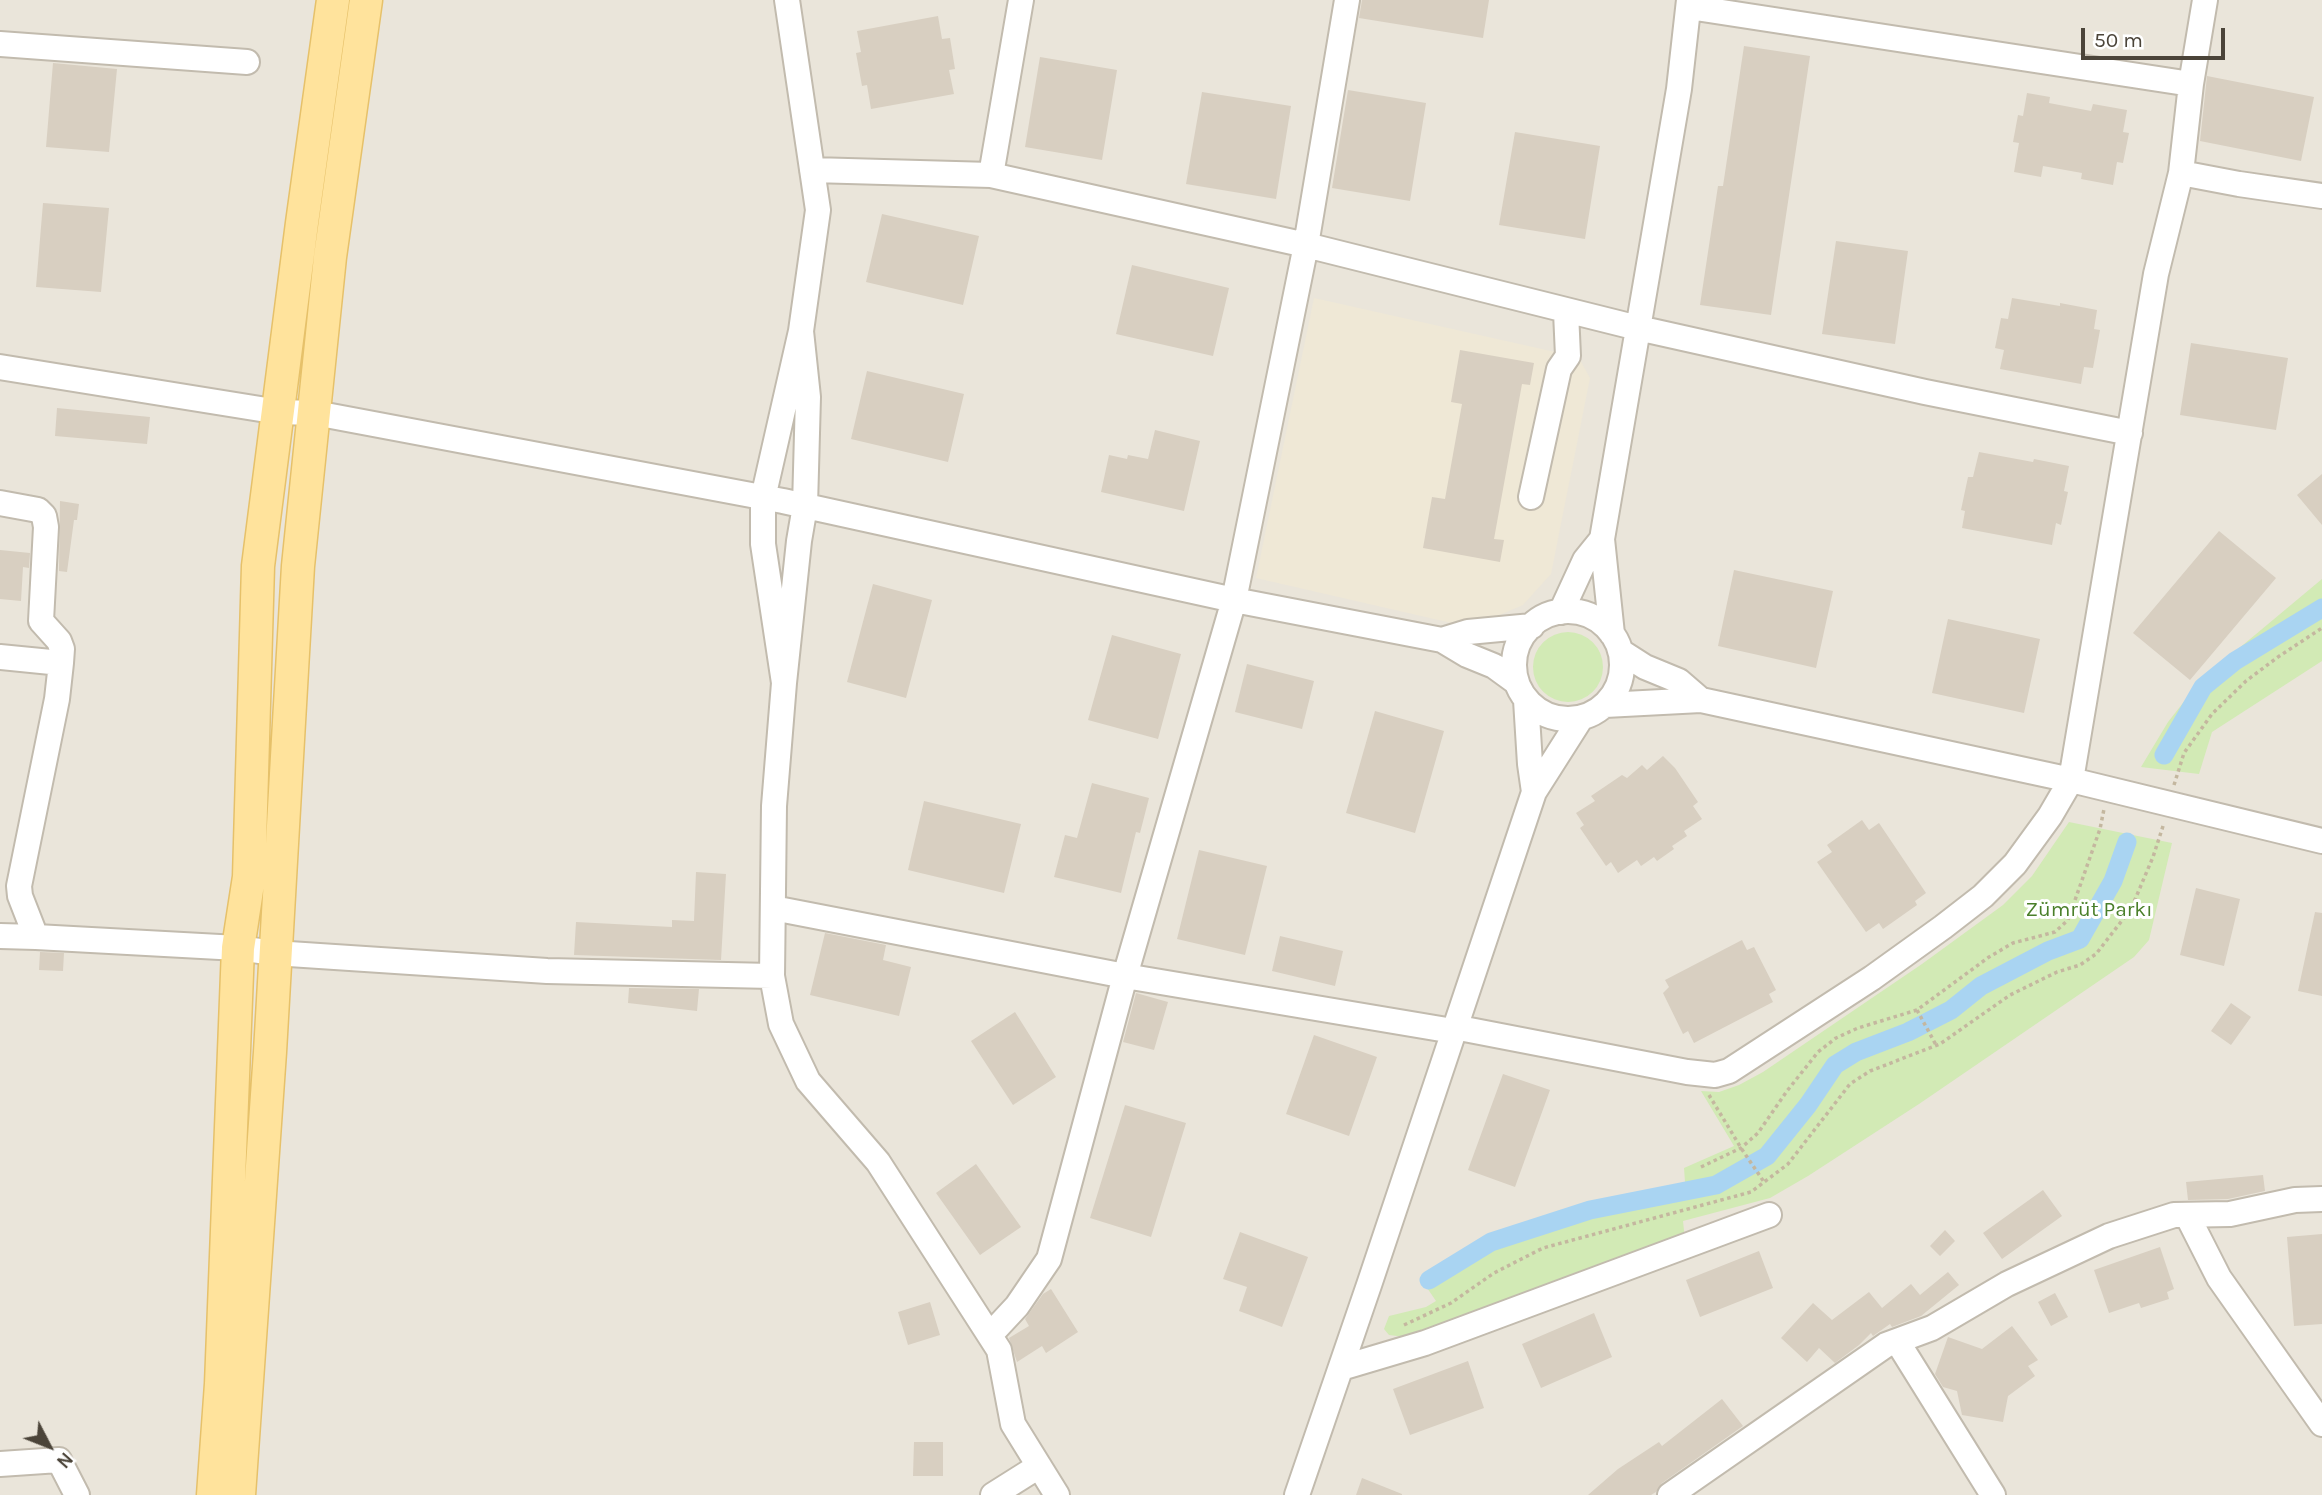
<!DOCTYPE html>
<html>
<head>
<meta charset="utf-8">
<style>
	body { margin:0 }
	#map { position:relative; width:2322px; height:1495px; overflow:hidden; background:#f6f3ec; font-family:Karla,sans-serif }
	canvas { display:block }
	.north { position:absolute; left:14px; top:1411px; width:70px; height:70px; -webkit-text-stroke:5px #fff; paint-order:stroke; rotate:132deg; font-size:19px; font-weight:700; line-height:28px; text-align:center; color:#4b4439 }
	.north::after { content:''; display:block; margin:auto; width:24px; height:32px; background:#4b4439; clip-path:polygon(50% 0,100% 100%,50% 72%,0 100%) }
	.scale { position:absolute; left:2081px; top:28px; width:144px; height:32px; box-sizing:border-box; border:4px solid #4b4439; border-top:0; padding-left:9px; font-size:21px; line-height:24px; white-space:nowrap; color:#4b4439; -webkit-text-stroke:5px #fff; paint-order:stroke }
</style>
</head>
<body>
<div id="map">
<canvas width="2322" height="1495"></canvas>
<div class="north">N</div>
<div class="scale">50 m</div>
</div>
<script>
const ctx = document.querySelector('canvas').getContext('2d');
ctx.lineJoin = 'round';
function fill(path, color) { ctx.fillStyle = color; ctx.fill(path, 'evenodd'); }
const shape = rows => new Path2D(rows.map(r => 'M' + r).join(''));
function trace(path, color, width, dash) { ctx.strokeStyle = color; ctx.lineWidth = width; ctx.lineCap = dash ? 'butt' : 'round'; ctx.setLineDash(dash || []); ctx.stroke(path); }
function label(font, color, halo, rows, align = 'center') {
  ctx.font = font + ' Karla,sans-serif'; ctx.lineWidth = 6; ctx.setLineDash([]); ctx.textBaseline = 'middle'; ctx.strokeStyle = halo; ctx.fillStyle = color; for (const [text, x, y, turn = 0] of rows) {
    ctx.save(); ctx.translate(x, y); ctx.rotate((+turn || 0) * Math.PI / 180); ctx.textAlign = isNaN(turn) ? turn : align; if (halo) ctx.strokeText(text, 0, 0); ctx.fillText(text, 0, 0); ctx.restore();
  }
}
fill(shape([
	[0,0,2322,0,2322,1495,0,1495]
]), '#eae5da');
fill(shape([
	[1314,298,1555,352,1580,360,1590,378,1551,574,1523,605,1483,622,1456,624,1256,578]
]), '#efe8d6');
fill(shape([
	[2322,579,2322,661,2212,732,2199,774,2141,767,2168,722,2201,680],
	'1533 667a35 35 0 1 1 70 0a35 35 0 1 1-70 0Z',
	[2069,822,2172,843,2149,940,2134,957,1919,1104,1808,1176,1770,1198,1683,1221,1685,1240,1506,1306,1405,1337,1389,1335,1384,1329,1389,1316,1426,1307,1436,1301,1421,1279,1485,1241,1588,1207,1685,1182,1684,1168,1734,1146,1701,1091,1719,1092,1739,1085,1763,1072,1922,964,2003,905,2032,876]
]), '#d2eab5');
trace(shape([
	[2164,755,2203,687,2235,661,2322,608],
	[1429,1280,1491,1242,1590,1210,1716,1185,1767,1156,1808,1105,1835,1065,1856,1052,1908,1032,1951,1010,1981,986,2048,951,2080,939,2113,881,2127,842]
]), '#a9d4f2', 19);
fill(shape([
	[1362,0,1489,0,1483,38,1359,18],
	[938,16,942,39,950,38,955,69,949,70,954,94,871,109,867,85,862,86,856,53,861,52,857,31],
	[1744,46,1810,56,1771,315,1700,305,1718,186,1723,186],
	[1040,57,1117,70,1102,160,1025,147],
	[53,63,117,69,109,152,46,147],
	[2207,76,2314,97,2301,161,2200,141],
	[1348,90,1426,103,1410,201,1332,188],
	[1202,92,1291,106,1276,199,1186,184],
	[2027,93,2050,97,2049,103,2091,111,2093,104,2127,110,2123,132,2129,133,2123,163,2117,162,2113,185,2081,179,2082,173,2043,166,2041,177,2014,172,2019,143,2013,142,2018,115,2023,116],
	[1515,132,1600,146,1585,239,1499,225],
	[43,203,109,208,101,292,36,287],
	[882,214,979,236,963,305,866,282],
	[1836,241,1908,251,1895,344,1822,334],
	[1132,265,1229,288,1213,356,1116,334],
	[2012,298,2060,306,2060,303,2097,310,2094,329,2100,330,2093,368,2084,367,2081,384,2000,369,2004,350,1995,348,2001,318,2008,319],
	[2191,343,2288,358,2276,430,2180,415],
	[1460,350,1534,363,1530,385,1522,384,1494,539,1504,540,1500,562,1423,548,1432,497,1445,499,1462,404,1451,402],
	[867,371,964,394,948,462,851,439],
	[57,408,150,417,147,444,55,436],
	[1155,430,1200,441,1184,511,1101,492,1109,455,1127,459,1128,455,1148,459],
	[1979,452,2033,462,2034,459,2069,466,2064,491,2068,492,2061,525,2056,523,2052,545,1962,528,1965,511,1961,510,1968,477,1973,477],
	[2322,474,2322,525,2297,495],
	[60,501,79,504,77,520,74,520,67,572,59,571],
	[2219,531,2276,578,2190,680,2133,633],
	[0,550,30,553,29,568,23,567,21,601,0,599],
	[1734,570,1833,591,1816,668,1718,646],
	[873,584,932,600,906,698,847,682],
	[1948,619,2040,639,2024,713,1932,693],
	[1112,635,1181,654,1158,739,1088,720],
	[1247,664,1314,681,1302,729,1235,712],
	[1375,711,1444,731,1415,833,1346,813],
	[1663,756,1675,768,1698,802,1693,806,1702,819,1684,831,1687,836,1672,846,1674,849,1657,861,1654,857,1641,866,1637,860,1618,873,1611,862,1606,866,1580,828,1584,825,1576,813,1595,801,1591,796,1622,775,1627,778,1642,765,1647,770],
	[1092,783,1149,798,1140,833,1136,832,1121,893,1054,877,1065,835,1077,838],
	[924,801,1021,824,1004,893,908,870],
	[1862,820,1869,830,1879,823,1926,893,1915,901,1917,905,1883,929,1879,923,1866,932,1817,862,1832,852,1827,845],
	[1199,850,1267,866,1245,955,1177,939],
	[696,872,726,874,721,960,574,955,576,922,672,927,672,920,694,921],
	[2196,888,2240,899,2224,966,2180,955],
	[2315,912,2322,913,2322,996,2298,991],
	[825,933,886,945,883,960,911,967,899,1016,810,995],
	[1280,936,1343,951,1335,986,1272,971],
	[1742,940,1747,950,1754,947,1776,990,1769,994,1773,1002,1694,1043,1688,1031,1683,1034,1663,993,1669,987,1665,980],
	[40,952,64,953,63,971,39,970],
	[629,988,699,989,697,1011,628,1003],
	[1136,993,1168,1002,1154,1050,1123,1042],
	[2231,1003,2251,1017,2231,1045,2211,1031],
	[1015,1012,1056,1077,1013,1105,971,1041],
	[1314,1035,1377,1057,1349,1136,1286,1114],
	[1503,1074,1550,1090,1515,1187,1468,1170],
	[1125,1105,1186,1123,1151,1237,1090,1218],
	[976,1164,1021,1227,980,1255,936,1193],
	[2263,1175,2265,1191,2228,1199,2188,1200,2186,1182],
	[2043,1190,2062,1216,2002,1259,1983,1233],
	[1945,1230,1955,1241,1940,1256,1930,1246],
	[1240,1232,1308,1257,1282,1327,1239,1311,1247,1287,1223,1279],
	[2322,1234,2322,1324,2294,1326,2287,1237],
	[2160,1247,2174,1289,2167,1292,2169,1299,2141,1308,2139,1303,2109,1313,2094,1270],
	[1759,1251,1773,1288,1700,1317,1686,1280],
	[1948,1272,1959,1285,1921,1316,1892,1327,1890,1324,1873,1336,1871,1333,1859,1345,1835,1363,1819,1348,1807,1362,1781,1338,1813,1303,1832,1320,1869,1292,1882,1308,1911,1284,1920,1295],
	[1051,1289,1078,1332,1046,1353,1042,1346,1017,1362,1009,1338,1029,1326,1025,1319,1043,1294],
	[2055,1293,2068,1317,2051,1326,2038,1302],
	[930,1302,940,1335,908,1345,898,1312],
	[1594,1313,1612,1357,1541,1388,1522,1344],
	[2012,1326,2038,1360,2028,1366,2035,1376,2008,1396,2003,1422,1962,1415,1957,1391,1943,1387,1935,1374,1948,1337,1982,1349],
	[1468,1361,1484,1408,1410,1435,1393,1389],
	[1722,1399,1743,1426,1662,1483,1656,1492,1651,1495,1588,1495,1618,1469,1659,1442,1662,1446],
	[914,1442,943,1442,943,1476,913,1476],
	[1362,1478,1402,1494,1402,1495,1356,1495]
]), '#d8cfc1');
const minor = shape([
	[787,0,818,210,801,331],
	[1689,7,2191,84],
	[0,44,247,62],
	[812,170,991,175,1306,245,1638,328,1925,392,2130,433],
	[2181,173,2239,184,2322,196],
	[991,175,1021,0],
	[0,367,279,412,315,413,783,501,1234,600,1442,640],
	[1531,497,1559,369,1568,356,1566,312],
	[0,503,38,510,44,516,46,527,41,621,59,641,62,649,61,663],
	[1602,539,1679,89,1689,0],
	'1514 665a54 54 0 1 1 108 0a54 54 0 1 1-108 0Z',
	[1561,612,1585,560,1602,539,1612,634],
	[0,657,61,663,57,699,19,886,20,896,36,937,238,948,274,953,547,971,772,976],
	[1516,682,1494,666,1467,655,1442,640,1468,632,1532,626],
	[784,683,763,544,763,498,801,331,808,397,805,506,799,541,784,683,774,806,772,976,781,1024,808,1081,878,1162,999,1350,1013,1424,1057,1495],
	[1526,700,1530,764,1534,792,1581,718],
	[1701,700,2071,780,2322,841],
	[1605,705,1701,700,1679,681,1645,667,1620,651],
	[773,908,1125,976,1453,1031],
	[0,936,36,937],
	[1454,1027,1687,1072,1715,1075,1729,1071,1872,978,1943,927,1983,896,2015,864,2050,816,2071,780,2156,274,2181,173,2191,84,2205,0],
	[2187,1215,2219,1278,2322,1424],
	[990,1335,1017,1306,1049,1259,1125,976,1234,600,1306,245,1347,0],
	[1897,1341,1993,1495],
	[1341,1368,1425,1343,1769,1215],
	[0,1464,59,1460,77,1495],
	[993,1495,1039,1466],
	[1297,1495,1369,1285,1534,792],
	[1670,1495,1886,1345,1932,1328,2007,1284,2109,1236,2174,1215,2230,1214,2295,1200,2322,1199]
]);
const major = shape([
	[213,1495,221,1384,238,948,249,877,258,566,302,223,333,0],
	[239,1495,270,1052,298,566,330,257,366,0]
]);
trace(minor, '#c2bbae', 28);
trace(major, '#e6c16a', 35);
trace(shape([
	[2174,785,2184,753,2212,714,2246,681,2278,657,2322,628],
	[1917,1010,1936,1045],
	[1709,1095,1741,1148,1764,1182],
	[1701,1167,1741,1148,1758,1133,1787,1091,1818,1052,1836,1038,1858,1028,1917,1010,1989,957,2013,943,2055,932,2068,920,2100,829,2104,809],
	[1404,1325,1451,1303,1494,1273,1543,1248,1751,1192,1788,1164,1850,1084,1870,1071,1940,1044,2010,995,2057,972,2080,965,2096,954,2131,909,2153,857,2164,823]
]), '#c4b79f', 3.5, [3.5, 3.5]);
trace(minor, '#fff', 24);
trace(major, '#ffe39c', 32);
label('21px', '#4a7f2a', '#fff', [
	["Zümrüt Parkı",2089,910]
]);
</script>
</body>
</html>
